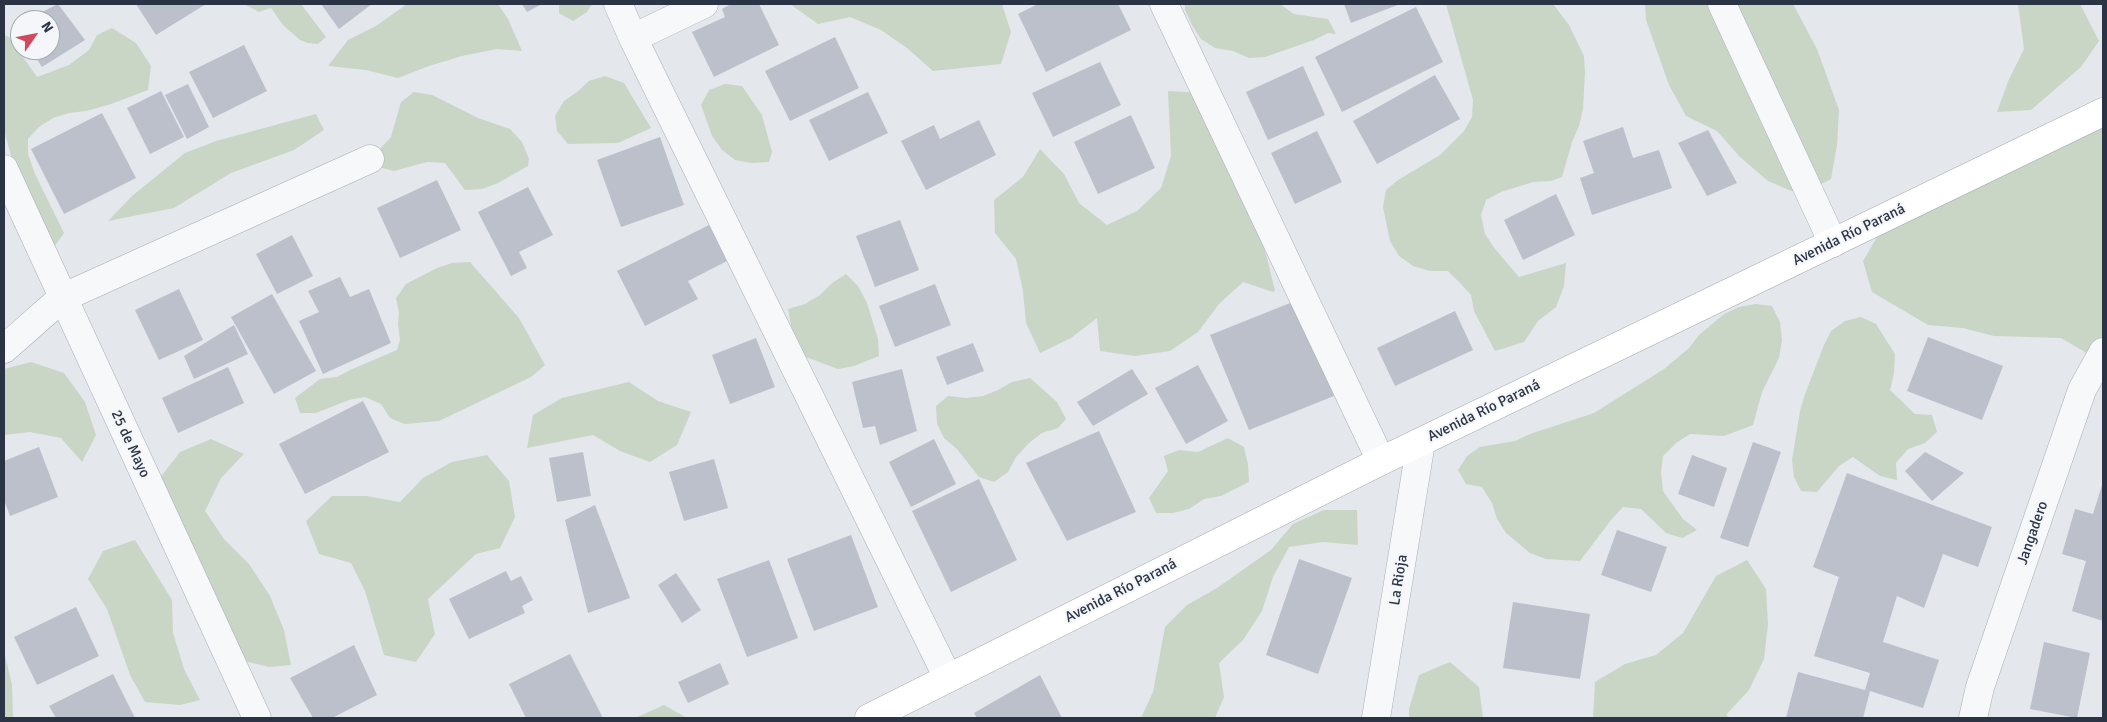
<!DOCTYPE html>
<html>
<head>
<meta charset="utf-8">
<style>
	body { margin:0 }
	#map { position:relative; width:2107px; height:722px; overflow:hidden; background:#e4e7ec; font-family:Signika,sans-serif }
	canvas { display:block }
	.frame { position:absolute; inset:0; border:5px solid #2b3445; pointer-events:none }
	.north { position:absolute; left:10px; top:10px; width:50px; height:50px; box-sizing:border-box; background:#f4f6f9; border:1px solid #a4a8b1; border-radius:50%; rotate:57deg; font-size:14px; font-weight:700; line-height:20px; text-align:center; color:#2b3445 }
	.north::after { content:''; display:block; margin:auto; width:18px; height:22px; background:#d1495b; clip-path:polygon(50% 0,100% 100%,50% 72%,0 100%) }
</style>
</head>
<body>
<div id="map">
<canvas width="2107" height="722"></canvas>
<div class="frame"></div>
<div class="north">N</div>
</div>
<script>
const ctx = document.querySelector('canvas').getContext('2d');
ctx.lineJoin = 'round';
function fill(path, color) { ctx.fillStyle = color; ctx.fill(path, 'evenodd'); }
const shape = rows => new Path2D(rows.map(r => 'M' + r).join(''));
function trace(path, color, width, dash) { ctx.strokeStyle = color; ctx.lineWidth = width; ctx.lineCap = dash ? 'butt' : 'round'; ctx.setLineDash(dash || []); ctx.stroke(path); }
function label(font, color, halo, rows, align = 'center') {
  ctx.font = font + ' Signika,sans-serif'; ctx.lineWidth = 4.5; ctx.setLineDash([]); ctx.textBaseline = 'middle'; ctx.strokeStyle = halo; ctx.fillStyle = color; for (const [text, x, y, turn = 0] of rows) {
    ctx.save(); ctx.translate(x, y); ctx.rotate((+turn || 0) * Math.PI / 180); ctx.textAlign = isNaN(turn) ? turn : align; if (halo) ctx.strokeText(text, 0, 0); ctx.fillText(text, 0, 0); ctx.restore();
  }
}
fill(shape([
	[244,4,301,4,326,37,318,44,308,43,300,40,283,25,271,8,259,12],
	[407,4,498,4,508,19,522,51,497,49,462,56,429,66,398,78,366,70,328,66,348,40,376,26],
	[559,4,592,4,587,12,573,21,559,13],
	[790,4,1002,4,1011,32,1001,64,933,71,907,48,881,30,850,17,818,24],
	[1185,4,1280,4,1294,14,1328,19,1336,34,1328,33,1314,40,1265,57,1249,58,1233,51,1215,48,1201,39,1192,25,1185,10],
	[1446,4,1553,4,1569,25,1584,56,1585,73,1583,109,1579,126,1572,142,1562,177,1551,181,1533,182,1501,192,1486,200,1481,215,1485,234,1495,249,1519,277,1566,263,1564,286,1556,307,1538,321,1524,342,1495,351,1474,311,1471,295,1459,282,1448,271,1430,271,1413,266,1399,256,1390,241,1383,207,1386,190,1398,180,1440,155,1464,131,1472,117,1473,100],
	[1645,4,1793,4,1817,49,1839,110,1837,145,1831,179,1801,195,1768,181,1740,157,1717,131,1686,116,1669,85,1646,20],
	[2018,4,2080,4,2099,41,2081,67,2031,110,1997,112,2009,79,2024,49],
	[112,28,136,43,151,66,148,90,111,104,86,111,69,113,53,118,39,127,28,139,28,154,35,174,64,233,54,247,12,159,4,130,4,35,9,37,37,77,69,65,89,50,97,35],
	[605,76,624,83,651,128,618,143,568,144,557,131,555,116,564,101,577,92,589,81],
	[725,84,742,86,762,115,772,152,769,162,751,163,735,160,722,150,712,136,701,105,709,90],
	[1168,91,1201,93,1256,223,1267,258,1275,291,1273,292,1243,282,1219,304,1198,332,1170,351,1135,356,1100,351,1097,318,1071,338,1040,353,1026,323,1023,291,1016,259,995,233,994,200,1023,177,1040,149,1064,174,1079,203,1107,225,1137,211,1161,188,1171,156],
	[414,92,432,95,478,118,510,129,522,142,529,159,528,166,498,183,482,189,465,190,445,163,427,162,394,171,378,167,379,150,391,137,401,102],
	[2103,109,2103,351,2090,355,2061,338,1994,336,1963,328,1928,325,1872,292,1863,261,1880,232],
	[316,114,324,130,294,150,231,173,174,208,108,221,132,196,185,153,216,141],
	[470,262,519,318,545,365,531,377,439,421,405,424,390,418,381,404,365,397,349,400,316,413,300,413,295,398,320,379,337,377,350,370,397,350,400,340,398,324,399,313,396,298,406,284,437,268,452,263],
	[846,274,858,286,867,303,878,339,879,356,854,366,838,369,806,357,791,326,788,309,805,304,820,295,832,283],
	[1755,304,1772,306,1780,322,1782,340,1779,358,1762,392,1753,425,1724,436,1690,434,1676,443,1663,456,1661,473,1663,491,1683,519,1697,530,1682,538,1666,533,1641,509,1623,507,1611,520,1580,561,1546,559,1530,553,1506,533,1497,519,1492,503,1482,487,1466,484,1458,470,1467,456,1480,447,1515,441,1530,434,1594,413,1664,369,1689,348,1699,335,1724,314,1739,307],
	[1861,317,1876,324,1895,354,1894,373,1890,390,1915,414,1932,415,1937,432,1925,443,1908,449,1896,463,1897,480,1880,476,1853,457,1839,466,1817,492,1801,491,1794,477,1792,460,1800,411,1805,394,1824,345,1831,331,1845,321],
	[31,362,64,373,85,402,96,435,82,462,61,438,30,432,4,435,4,369],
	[1030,378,1057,402,1066,419,1058,428,1042,433,1029,443,1016,457,1008,472,994,482,979,477,957,449,944,438,937,424,936,406,948,396,966,398,983,396,998,390,1012,382],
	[629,382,658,401,691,412,677,445,650,462,620,451,593,435,527,448,533,415,562,398],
	[1228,438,1244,447,1248,464,1249,482,1221,496,1204,499,1189,509,1173,513,1156,513,1149,498,1168,471,1164,456,1179,450,1198,452],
	[211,439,244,454,221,478,205,511,224,539,249,564,270,596,284,630,291,665,269,667,236,659,160,478,180,452],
	[487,455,509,481,515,517,500,548,476,554,428,599,435,634,416,662,384,655,365,591,351,563,319,554,306,521,332,496,366,496,400,502,423,478,452,462],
	[1324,510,1357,510,1358,545,1323,542,1289,547,1273,577,1262,611,1243,640,1219,663,1224,697,1215,718,1141,718,1153,692,1165,627,1187,605,1217,588,1271,550,1293,524],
	[135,540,172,600,173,633,184,669,200,700,180,705,145,702,130,675,107,609,88,579,103,551],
	[1747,560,1766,589,1768,624,1764,659,1749,690,1726,715,1730,718,1593,718,1595,682,1625,664,1656,655,1683,633,1716,576],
	[4,651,12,685,13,718,4,718],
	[1450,662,1479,687,1483,718,1409,718,1409,709,1419,675],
	[664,705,687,718,635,718]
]), '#c9d6c5');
fill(shape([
	[58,4,85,40,42,67,31,50,50,50,50,20,26,20],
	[136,4,206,4,156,35],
	[321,4,372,4,339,29],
	[522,4,542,4,527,12],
	[731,4,759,4,779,45,714,77,692,32,725,17,722,9],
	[1038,4,1118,4,1131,30,1046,72,1018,14],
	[1344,4,1400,4,1351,23],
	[1416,7,1443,62,1342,112,1315,57],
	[835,37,859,88,790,121,765,71],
	[244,45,267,91,213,118,189,72],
	[1100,62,1121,105,1053,137,1032,93],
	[1303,66,1325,115,1268,140,1246,92],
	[1435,75,1460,119,1377,164,1353,121],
	[188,84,209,127,187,139,165,95],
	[161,91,184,137,150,154,127,108],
	[868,92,888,133,829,161,809,120],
	[102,113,136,178,64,214,31,149],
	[1131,115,1155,168,1098,194,1074,142],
	[979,120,996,155,926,190,901,141,934,125,940,139],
	[1623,127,1633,158,1659,150,1672,188,1592,215,1580,178,1594,173,1583,141],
	[1708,130,1737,183,1707,196,1678,143],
	[1317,131,1342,182,1295,204,1271,153],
	[660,137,684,205,621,227,597,160],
	[437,180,461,230,400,258,377,208],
	[528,187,553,235,519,252,527,268,511,276,478,212],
	[1556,194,1575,235,1523,260,1504,220],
	[900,220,919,270,875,287,856,236],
	[709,225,727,261,688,281,698,299,645,326,617,271],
	[292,235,313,276,277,294,256,254],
	[340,277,350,297,369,289,391,343,323,374,299,321,319,312,308,291],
	[935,284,951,325,895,347,879,306],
	[179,289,203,340,159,360,135,310],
	[272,294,316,371,274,394,231,317],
	[1295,301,1334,396,1249,430,1210,335],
	[1455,311,1473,350,1395,386,1377,348],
	[234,325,248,354,194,379,184,356],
	[1928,337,2003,366,1982,420,1907,391],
	[756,338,775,387,730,404,712,355],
	[973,343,984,371,947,385,936,357],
	[1198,365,1228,421,1186,444,1155,388],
	[228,367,244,403,178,433,162,398],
	[902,369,917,431,880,445,875,426,863,428,852,382],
	[1132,369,1148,394,1093,426,1077,402],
	[363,401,389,452,305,494,279,444],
	[1099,431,1136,512,1067,541,1026,463],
	[934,439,956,484,911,507,889,462],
	[1753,442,1781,452,1748,547,1720,538],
	[39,447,58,497,10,516,4,500,4,461],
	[583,452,591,496,557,502,549,458],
	[1925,452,1964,473,1932,501,1905,471],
	[1692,455,1727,468,1714,507,1678,494],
	[714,459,728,508,684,521,669,472],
	[1847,473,1992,527,1978,567,1943,554,1924,608,1897,596,1883,642,1939,660,1923,708,1870,691,1863,718,1786,718,1798,672,1865,690,1870,673,1814,656,1839,577,1813,567],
	[979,479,1017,560,951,592,912,511],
	[2103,482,2103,621,2072,611,2086,561,2062,554,2075,509,2093,514],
	[595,505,630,598,588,613,565,520],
	[1617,530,1667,547,1651,592,1601,575],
	[851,535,878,607,814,631,787,559],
	[1299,559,1352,578,1318,674,1266,655],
	[769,560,798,638,747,657,717,579],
	[506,571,511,581,521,576,533,600,522,606,525,613,469,639,449,599],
	[676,573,701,610,682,623,658,585],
	[1513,602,1590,614,1580,679,1503,668],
	[76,607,99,656,37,685,14,637],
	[2044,642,2090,653,2077,718,2030,709],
	[354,645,377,695,332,718,313,718,290,678],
	[570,654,603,718,526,718,509,684],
	[720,663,729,684,688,703,678,682],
	[113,674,135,718,56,718,49,706],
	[1040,675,1062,718,977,718,974,713]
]), '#bbc0ca');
const street = shape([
	[618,4,633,38,948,678],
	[1164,4,1381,461],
	[1722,4,1833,243],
	[633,38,704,4],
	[4,169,257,718],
	[4,349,62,298,370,159],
	[1376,718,1421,442],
	[1973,718,1980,687,2082,390,2103,352]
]);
const secondary = shape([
	[869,718,1381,461,2103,112]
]);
trace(street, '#a9aeb7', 29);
trace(secondary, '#a9aeb7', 29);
trace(street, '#f7f8fa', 28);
trace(secondary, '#fff', 28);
label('15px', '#2b3445', '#f4f6f9', [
	["Avenida Río Paraná",1849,235,-26],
	["Avenida Río Paraná",1484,411,-26],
	["25 de Mayo",130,444,65],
	["Jangadero",2033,533,-71],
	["La Rioja",1399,580,-81],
	["Avenida Río Paraná",1121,591,-27]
]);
</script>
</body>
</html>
